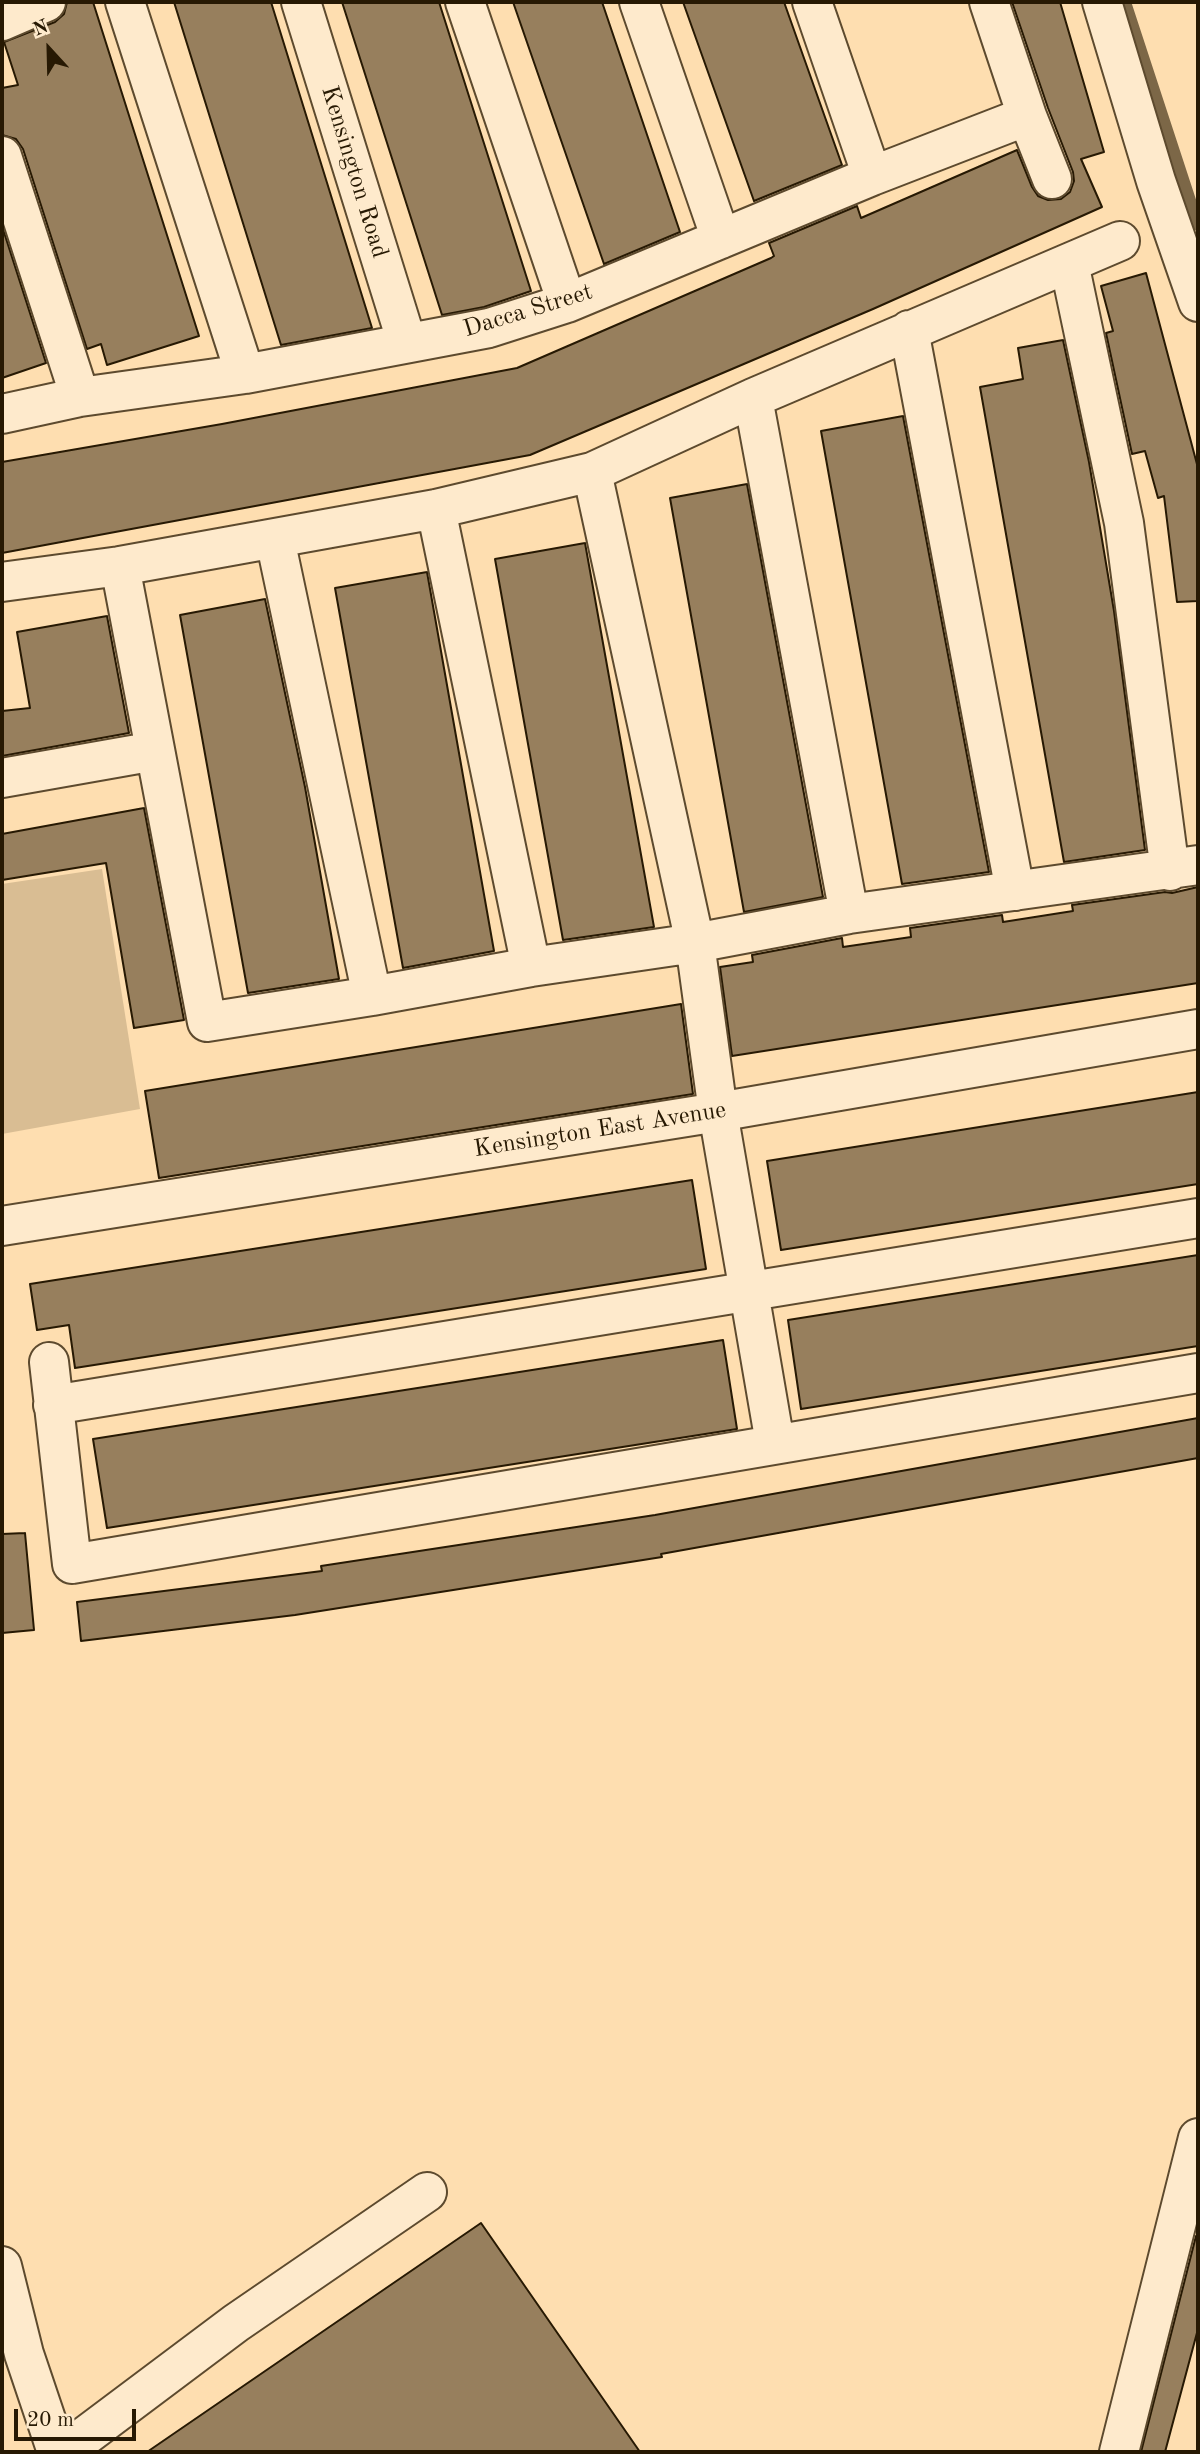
<!DOCTYPE html>
<html>
<head>
<meta charset="utf-8">
<style>
	body { margin:0 }
	#map { position:relative; width:1200px; height:2454px; overflow:hidden; background:#fedeb0; font-family:"Old Standard TT",serif }
	canvas { display:block }
	.frame { position:absolute; inset:0; border:4px solid #271903; pointer-events:none }
	.north { position:absolute; left:14px; top:14px; width:70px; height:70px; -webkit-text-stroke:5px #feeacc; paint-order:stroke; rotate:338deg; font-size:19px; font-weight:700; line-height:28px; text-align:center; color:#271903 }
	.north::after { content:''; display:block; margin:auto; width:24px; height:32px; background:#271903; clip-path:polygon(50% 0,100% 100%,50% 72%,0 100%) }
	.scale { position:absolute; left:14px; top:2409px; width:122px; height:32px; box-sizing:border-box; border:4px solid #271903; border-top:0; padding-left:9px; font-size:21px; line-height:24px; white-space:nowrap; color:#271903; -webkit-text-stroke:5px #feeacc; paint-order:stroke }
</style>
</head>
<body>
<div id="map">
<canvas width="1200" height="2454"></canvas>
<div class="frame"></div>
<div class="north">N</div>
<div class="scale">20 m</div>
</div>
<script>
const ctx = document.querySelector('canvas').getContext('2d');
ctx.lineJoin = 'round';
function fill(path, color) { ctx.fillStyle = color; ctx.fill(path, 'evenodd'); }
const shape = rows => new Path2D(rows.map(r => 'M' + r).join(''));
function trace(path, color, width, dash) { ctx.strokeStyle = color; ctx.lineWidth = width; ctx.lineCap = dash ? 'butt' : 'round'; ctx.setLineDash(dash || []); ctx.stroke(path); }
function label(font, color, halo, rows, align = 'center') {
  ctx.font = font + ' "Old Standard TT",serif'; ctx.lineWidth = 5; ctx.setLineDash([]); ctx.textBaseline = 'middle'; ctx.strokeStyle = halo; ctx.fillStyle = color; for (const [text, x, y, turn = 0] of rows) {
    ctx.save(); ctx.translate(x, y); ctx.rotate((+turn || 0) * Math.PI / 180); ctx.textAlign = isNaN(turn) ? turn : align; if (halo) ctx.strokeText(text, 0, 0); ctx.fillText(text, 0, 0); ctx.restore();
  }
}
fill(shape([
	[102,869,140,1109,2,1134,2,884]
]), '#d9bd93');
trace(shape([
	[1125,2,1198,225]
]), '#7c6747', 12);
const building = shape([
	[67,2,93,2,199,336,107,365,101,344,87,349,23,149,16,139,2,135,2,88,18,85,4,42,55,22,64,14,67,2],
	[174,2,271,2,372,328,281,345,174,2],
	[342,2,439,2,531,291,484,307,442,315,342,2],
	[513,2,602,2,680,232,604,264,513,2],
	[683,2,784,2,842,165,754,201,683,2],
	[1012,2,1060,2,1104,152,1081,159,1102,207,873,309,530,455,2,553,2,462,222,424,517,368,771,258,774,256,769,243,857,206,861,218,1017,150,1032,187,1038,196,1048,200,1061,199,1070,192,1074,181,1073,172,1048,108,1012,2],
	[2,226,46,363,2,378,2,226],
	[1146,273,1198,468,1198,601,1177,602,1164,496,1158,498,1145,451,1132,454,1106,333,1113,331,1101,286,1146,273],
	[1063,340,1089,462,1114,611,1145,850,1064,862,980,387,1023,379,1018,348,1063,340],
	[903,416,989,872,902,884,821,431,903,416],
	[747,484,823,897,744,912,670,498,747,484],
	[585,543,654,927,563,940,495,559,585,543],
	[427,572,494,951,403,968,335,588,427,572],
	[265,599,305,787,339,979,248,993,180,615,265,599],
	[107,616,129,733,2,756,2,711,30,708,17,632,107,616],
	[144,808,184,1020,134,1028,106,863,2,880,2,834,144,808],
	[1198,887,1198,983,732,1056,720,967,753,962,752,955,842,938,843,947,911,937,910,928,1002,915,1003,922,1073,911,1072,905,1165,892,1172,893,1198,887],
	[681,1004,693,1094,159,1178,145,1091,681,1004],
	[1198,1092,1198,1184,781,1250,767,1161,1198,1092],
	[692,1180,706,1269,75,1368,69,1325,37,1330,30,1284,692,1180],
	[1198,1255,1198,1346,801,1409,788,1320,1198,1255],
	[723,1340,737,1429,107,1528,93,1439,723,1340],
	[1198,1418,1198,1458,711,1545,661,1554,662,1557,295,1615,81,1641,77,1602,322,1571,321,1566,655,1515,1198,1418],
	[25,1533,34,1630,2,1633,2,1534,25,1533],
	[481,2223,640,2452,147,2452,481,2223],
	[1196,2236,1198,2237,1198,2329,1165,2452,1141,2452,1196,2236]
]);
fill(building, '#977f5d');
trace(building, '#271903', 2);
const minor = shape([
	[125,2,245,374],
	[301,2,407,343],
	[465,2,567,303],
	[639,2,721,239],
	[812,2,872,176],
	[989,2,1027,116,1052,179],
	[1102,2,1156,181,1198,302],
	[2,21,46,2],
	[2,156,80,397],
	[1069,263,1124,523,1170,871],
	[909,330,1015,891],
	[753,398,849,914],
	[2,414,80,397,245,374,489,328,567,303,872,176,1027,116],
	[592,472,695,943,718,1112,775,1443],
	[436,509,531,967],
	[275,539,372,996],
	[120,566,207,1022,372,996,531,967,695,943,849,914,1198,865],
	[2,582,120,566,436,509,592,472,753,398,1120,241],
	[2,778,155,751],
	[2,1226,718,1112,1198,1029],
	[49,1362,72,1564,1198,1373],
	[53,1405,1198,1218],
	[2,2266,24,2354,57,2452],
	[64,2452,236,2323,427,2192],
	[1119,2452,1198,2138]
]);
trace(minor, '#5d4a2e', 42);
trace(minor, '#feeacc', 38);
label('24px', '#271903', '#feeacc', [
	["Kensington Road",354,172,73],
	["Dacca Street",528,311,-17],
	["Kensington East Avenue",600,1130,-9]
]);
</script>
</body>
</html>
